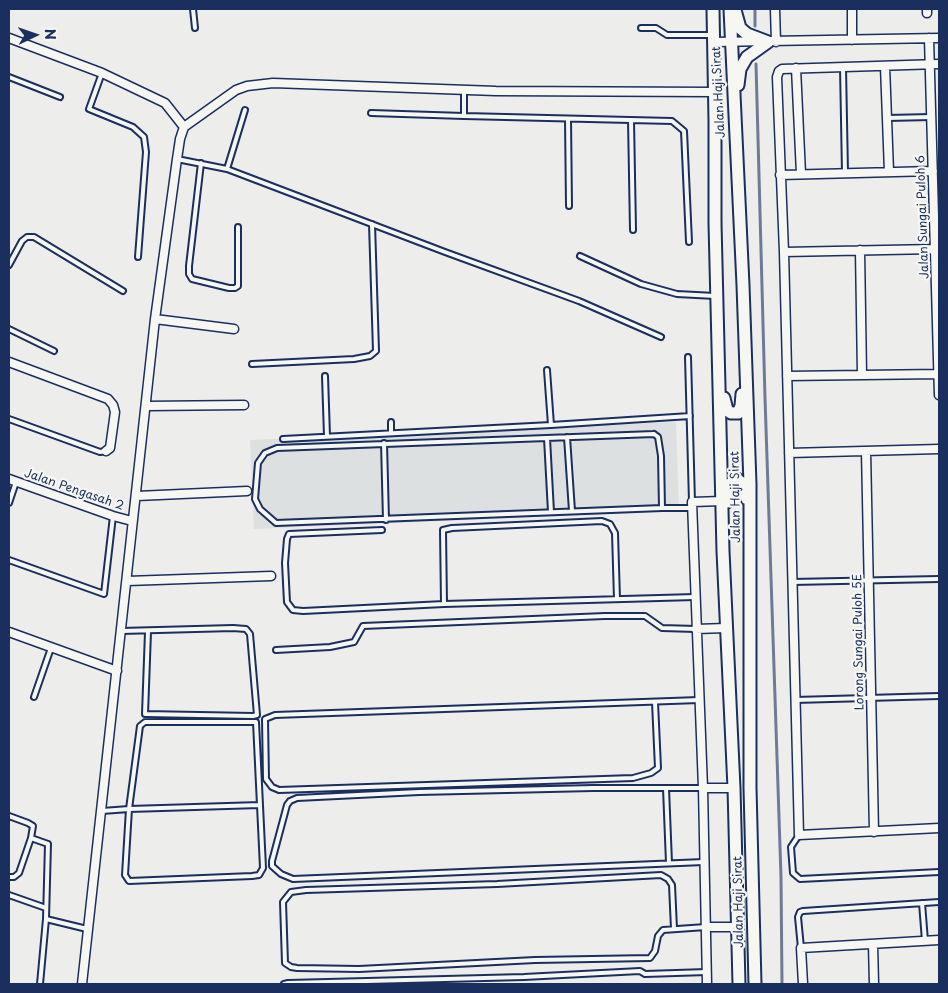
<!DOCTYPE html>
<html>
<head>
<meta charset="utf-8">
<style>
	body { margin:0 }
	#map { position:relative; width:948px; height:993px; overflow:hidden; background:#edeeec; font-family:"Playpen Sans",sans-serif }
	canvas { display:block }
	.frame { position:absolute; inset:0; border:10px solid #1b2f5e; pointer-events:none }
	.north { position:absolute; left:10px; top:10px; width:50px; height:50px; -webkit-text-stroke:4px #f6f6f2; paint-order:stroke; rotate:87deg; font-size:14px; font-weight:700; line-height:20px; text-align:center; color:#1b2f5e }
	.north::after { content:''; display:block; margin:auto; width:18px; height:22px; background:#1b2f5e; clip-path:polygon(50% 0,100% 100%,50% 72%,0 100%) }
</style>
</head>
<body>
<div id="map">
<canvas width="948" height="993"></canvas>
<div class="frame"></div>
<div class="north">N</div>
</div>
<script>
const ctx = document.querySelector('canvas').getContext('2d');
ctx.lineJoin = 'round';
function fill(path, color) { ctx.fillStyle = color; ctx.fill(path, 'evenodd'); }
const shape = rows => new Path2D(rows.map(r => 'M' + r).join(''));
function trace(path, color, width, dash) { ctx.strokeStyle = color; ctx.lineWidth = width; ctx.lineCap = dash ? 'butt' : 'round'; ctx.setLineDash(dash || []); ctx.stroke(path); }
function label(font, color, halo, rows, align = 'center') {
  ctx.font = font + ' "Playpen Sans",sans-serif'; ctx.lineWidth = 4.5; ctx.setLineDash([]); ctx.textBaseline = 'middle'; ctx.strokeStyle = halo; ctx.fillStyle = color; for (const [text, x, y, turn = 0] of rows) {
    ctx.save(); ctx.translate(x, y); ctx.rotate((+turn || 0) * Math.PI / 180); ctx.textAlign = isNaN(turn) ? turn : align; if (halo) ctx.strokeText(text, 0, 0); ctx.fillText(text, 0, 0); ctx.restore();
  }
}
fill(shape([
	[676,422,679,511,254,529,250,440]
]), '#dde0e1');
trace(shape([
	[755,9,755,26],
	[756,64,765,398,781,877,782,984]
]), '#6e7a96', 3);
const lane = shape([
	[193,9,195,28],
	[641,28,656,28,667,35,711,35],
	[843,67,845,173],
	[102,73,89,109,133,127,144,137,146,152,138,257],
	[9,77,60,97],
	[371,113,464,116,464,90],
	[464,116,672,121,684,131,689,242],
	[887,118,931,117],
	[568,119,569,206],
	[631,120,633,230],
	[177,159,227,169,445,252,579,301,661,337],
	[201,163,189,266,189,274,192,279,229,288,235,288,238,286,238,227],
	[227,169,245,110],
	[580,256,641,284,677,294,715,296],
	[9,265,22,241,27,237,34,237,123,291],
	[9,329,54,351],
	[688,357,692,502],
	[252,364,354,359,370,356,376,351,372,224],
	[547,370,551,425],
	[325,376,327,436],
	[9,419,100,452,106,451],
	[391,422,391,432],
	[654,434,658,437,661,456,662,508,276,523,260,509,255,499,258,463,265,453,277,448,654,434],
	[567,437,572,511],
	[547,438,551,512],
	[283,439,551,425,690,416],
	[384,443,386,520],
	[9,503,16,482],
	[662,508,692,508],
	[382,530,289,534,287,539,285,563,287,602,293,610,303,611,444,604,695,597],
	[9,560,104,594,113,516],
	[792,582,939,579],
	[444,604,443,530,452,528,602,521,610,524,615,533,617,599],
	[121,631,233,628,246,629,250,634,257,715,253,716,145,714,148,632],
	[276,650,330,647,354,642,363,626,605,616,645,616,662,628,696,629],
	[34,697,51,648],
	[795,700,939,696],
	[655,702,658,768,651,773,633,778,279,790,272,787,266,779,265,719,275,715,699,700],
	[666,788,669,863],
	[702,788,593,788,419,792,297,798,290,801,287,805,272,861,272,866,281,874,293,879,704,862],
	[102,811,129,809,125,875,129,881,252,876,259,875,263,868,256,722,145,722,140,726,129,809,260,805],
	[9,816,28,823,33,826,31,838,48,844,46,919,40,984],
	[799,835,791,847,793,873,800,879,939,872],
	[9,877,14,877,19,873,31,838],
	[9,895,46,908],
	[922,903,925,941],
	[46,919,87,929],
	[674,929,672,885,668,879,661,875,497,884,306,890,291,892,283,902,285,963,291,967,297,968,359,969,535,960,650,958,655,951,658,936,663,930,706,927],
	[801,948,798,917,800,912,803,911,939,902],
	[284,984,288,983,524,977,640,971,645,974,707,972]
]);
const street = shape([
	[775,9,776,42],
	[852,9,852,40],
	[927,9,927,13],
	[9,38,102,73,165,103,184,127],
	[929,38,939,395],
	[714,42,939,38],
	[939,64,782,69,779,71,777,77,784,252,799,835,939,828],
	[885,66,889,172],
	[796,68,801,174],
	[780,175,933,171],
	[860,250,862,375],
	[784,252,935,249],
	[155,319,234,329],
	[9,362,108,399,113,405,115,412,110,448,106,451],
	[787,376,939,374],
	[147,406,244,405],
	[866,451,874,832],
	[789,453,939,449],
	[9,479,113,516,132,521],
	[137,496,247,491],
	[127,581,271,576],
	[696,629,726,628],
	[9,632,117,671],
	[703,788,692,502,722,501],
	[706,927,738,927],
	[873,944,874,984],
	[82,984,155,319,177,159,180,139,184,127,236,90,247,86,273,83,496,91,715,92],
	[707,984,703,788,734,788],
	[803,984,801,948,939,940]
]);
const secondary = shape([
	[713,9,715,121,715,223,723,551,734,788,739,984],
	[730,9,743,285,750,484,750,788,755,984],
	[735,10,740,28,747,34,768,42],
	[738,85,740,69,747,57,768,42],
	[724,398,727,410,731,413,738,413,741,406,742,394],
	[727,502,731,483,737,479,742,483,747,499]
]);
trace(lane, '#1b2f5e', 8);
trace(street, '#1b2f5e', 11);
trace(secondary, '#1b2f5e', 15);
trace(lane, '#f6f6f2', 4);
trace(street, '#f6f6f2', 8);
trace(secondary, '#f6f6f2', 11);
label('12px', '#1b2f5e', '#f6f6f2', [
	["Jalan Haji Sirat",719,92,-93],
	["Jalan Sungai Puloh 6",923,217,-92],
	["Jalan Pengasah 2",74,490,19],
	["Jalan Haji Sirat",736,497,-91],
	["Lorong Sungai Puloh 5E",859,642,-91],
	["Jalan Haji Sirat",739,902,-91]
]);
</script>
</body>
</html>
